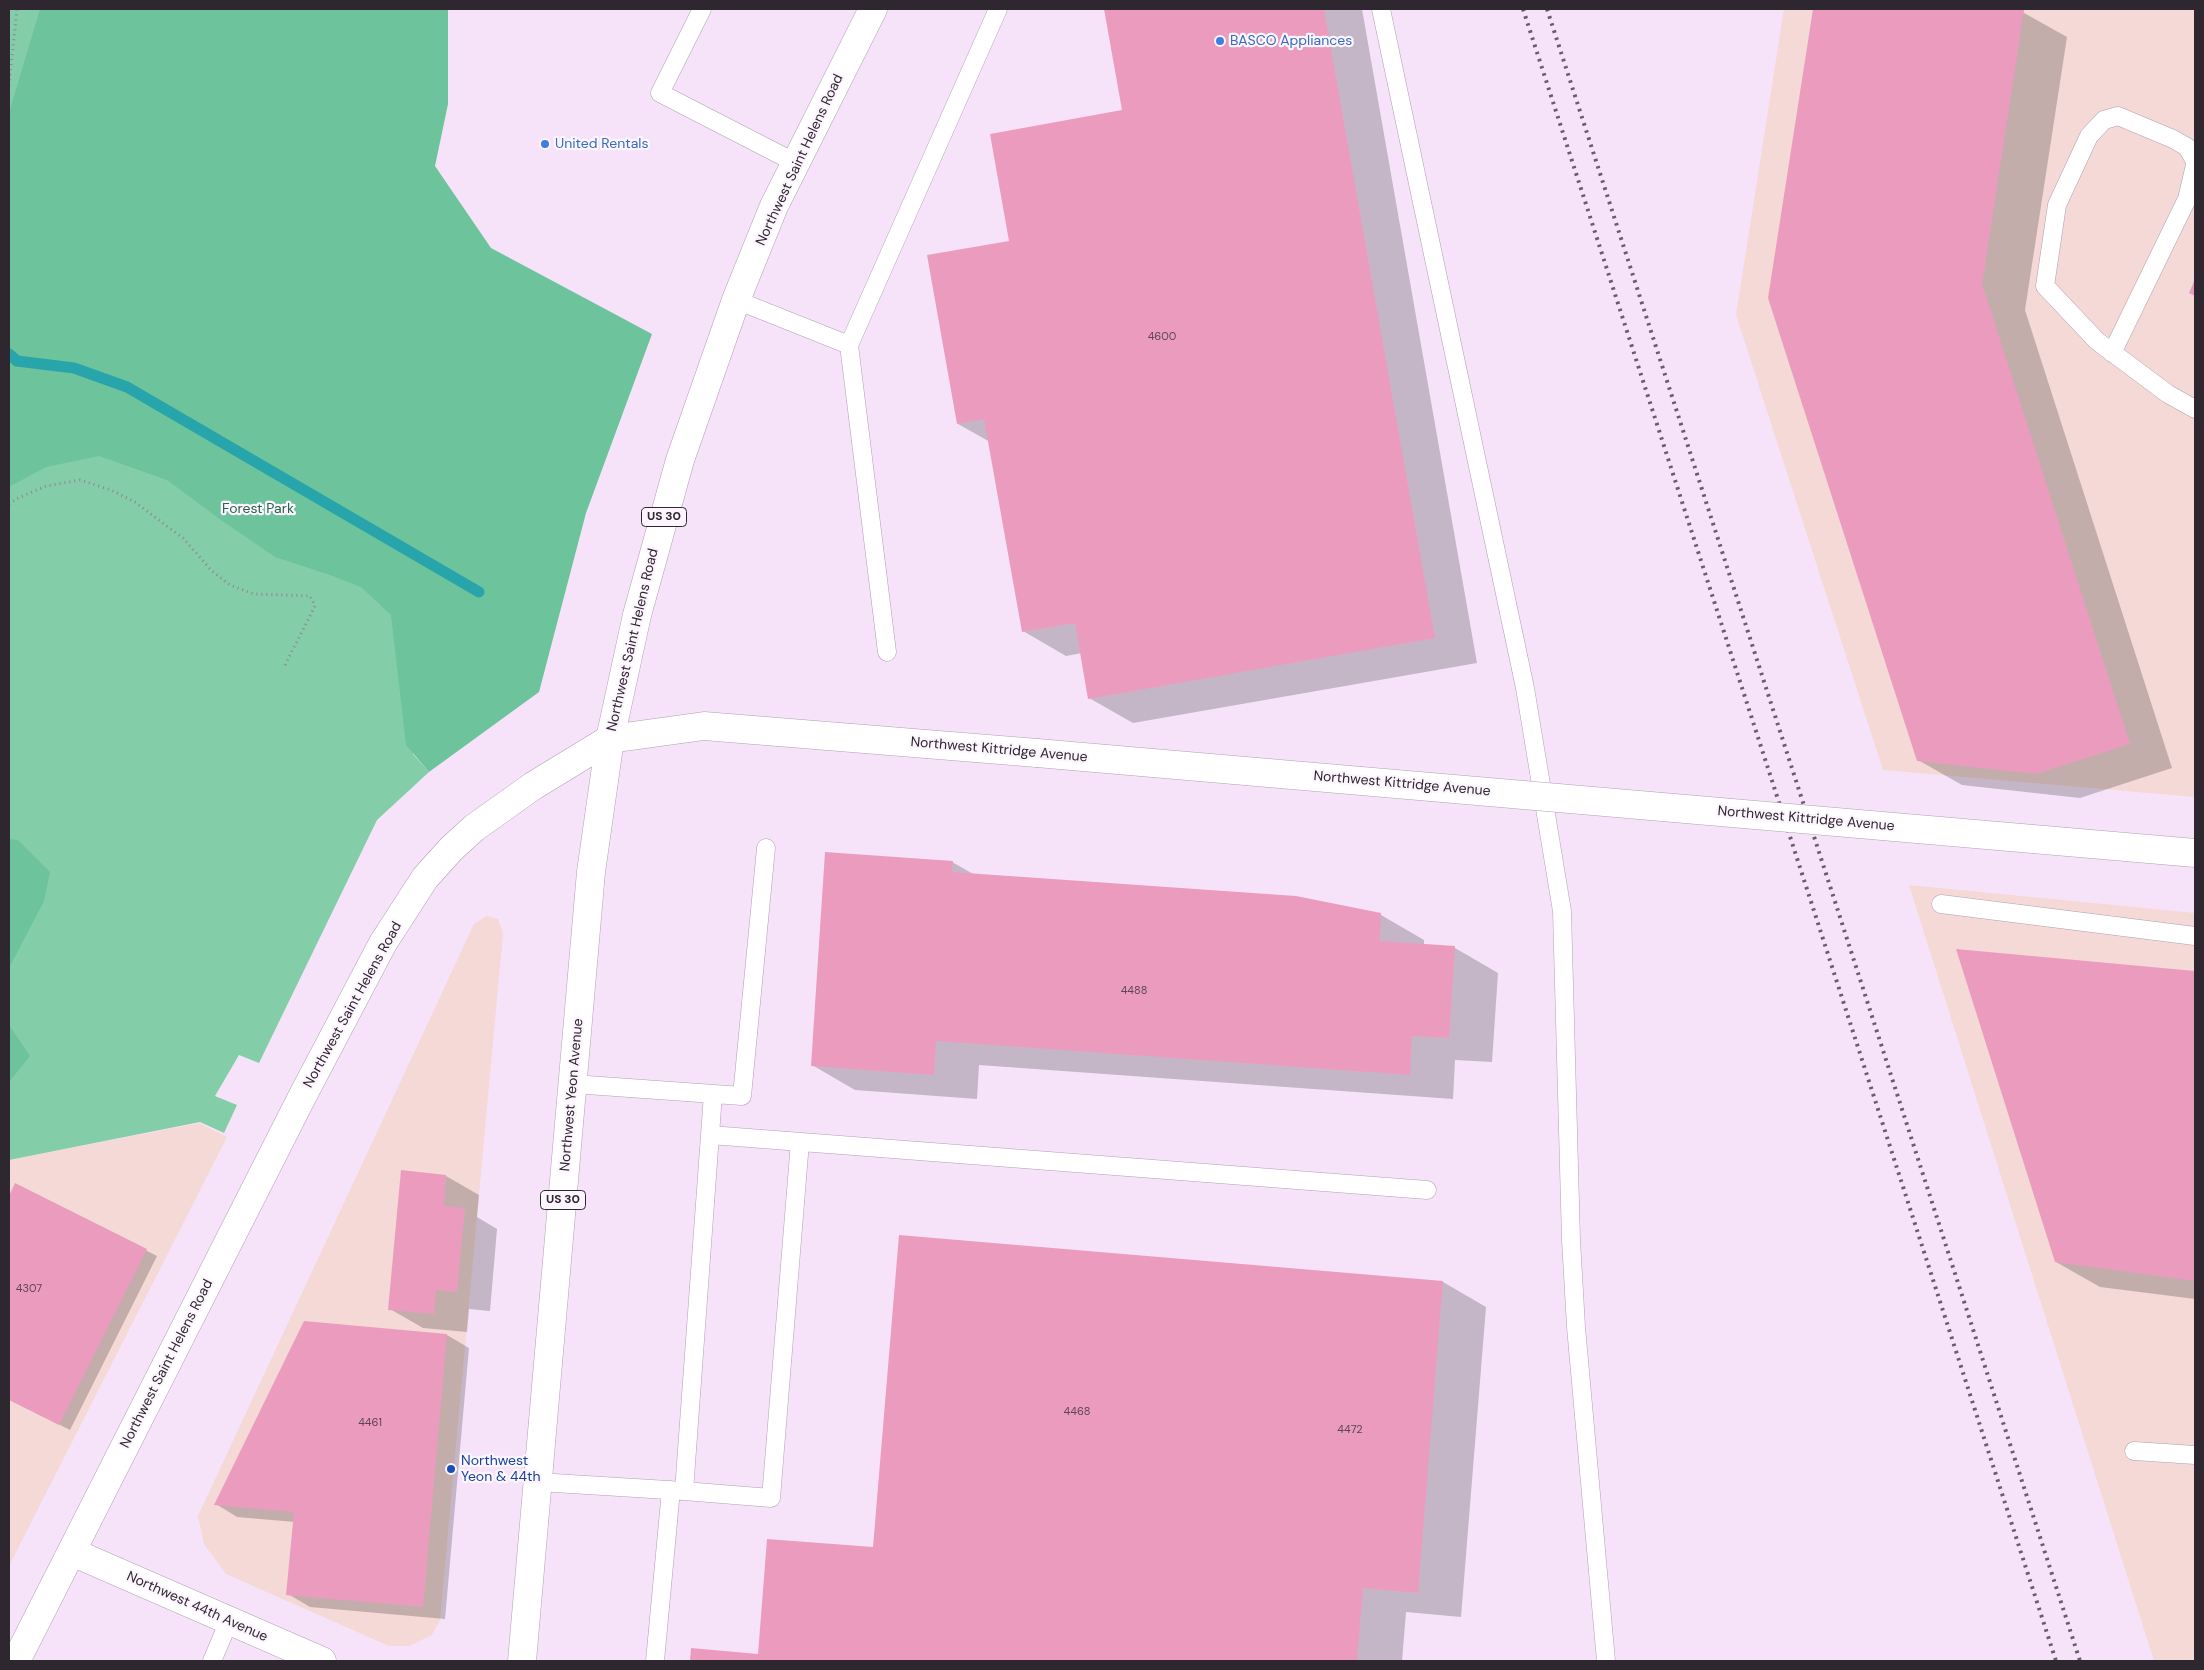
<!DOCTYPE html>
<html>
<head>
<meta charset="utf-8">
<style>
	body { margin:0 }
	#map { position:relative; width:2204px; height:1670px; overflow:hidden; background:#f6e3f9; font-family:"DM Sans",sans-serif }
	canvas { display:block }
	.frame { position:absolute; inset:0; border:10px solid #2e272f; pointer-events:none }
</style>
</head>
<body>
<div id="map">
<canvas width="2204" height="1670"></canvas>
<div class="frame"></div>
</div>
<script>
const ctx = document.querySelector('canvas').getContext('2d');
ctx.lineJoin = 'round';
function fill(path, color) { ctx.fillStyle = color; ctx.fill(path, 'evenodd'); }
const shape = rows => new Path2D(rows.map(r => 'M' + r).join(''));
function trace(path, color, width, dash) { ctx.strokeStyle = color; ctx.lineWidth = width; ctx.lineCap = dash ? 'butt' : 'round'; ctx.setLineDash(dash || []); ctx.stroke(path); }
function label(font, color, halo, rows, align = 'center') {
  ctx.font = font + ' "DM Sans",sans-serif'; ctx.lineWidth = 4.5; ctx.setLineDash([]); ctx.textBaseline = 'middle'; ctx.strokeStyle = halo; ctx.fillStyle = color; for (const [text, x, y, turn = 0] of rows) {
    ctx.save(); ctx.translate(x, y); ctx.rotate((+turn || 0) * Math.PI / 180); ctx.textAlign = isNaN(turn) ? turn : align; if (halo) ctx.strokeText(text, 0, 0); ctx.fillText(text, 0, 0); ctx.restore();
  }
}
fill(shape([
	[1784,9,2195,9,2195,797,1883,770,1736,315],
	[1909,885,2195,913,2195,1661,2154,1661],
	[487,916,498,919,503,933,440,1620,432,1635,409,1646,389,1646,226,1574,204,1544,198,1516,474,924],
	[199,1123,227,1137,9,1566,9,1160]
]), '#f4d9d6');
fill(shape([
	[9,9,228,9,593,399,413,754,429,772,377,820,259,1063,239,1055,215,1096,237,1105,224,1133,200,1122,9,1160]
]), '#84cda9');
fill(shape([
	[40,9,448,9,448,104,435,166,491,248,652,334,586,513,539,692,429,772,406,745,391,615,361,587,330,575,275,557,221,520,167,480,99,456,46,467,9,487,9,113],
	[9,839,18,840,50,872,44,901,9,968],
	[9,1025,30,1056,9,1082]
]), '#6dc39b');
fill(shape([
	[1105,9,1362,9,1477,663,1133,723,1089,698,1082,653,1066,656,1023,631,990,442,958,424,1011,242,1123,111],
	[1814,9,2017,9,2067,37,2025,310,2172,768,2080,798,1962,785,1918,760,1769,298],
	[952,862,975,875,1296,898,1381,915,1424,940,1424,945,1455,948,1498,973,1492,1062,1455,1060,1453,1099,979,1065,977,1099,855,1090,812,1065],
	[1958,951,2195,972,2195,1299,2100,1287,2056,1262],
	[446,1176,479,1195,477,1217,497,1229,490,1311,469,1309,467,1332,423,1328,390,1309],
	[15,1185,157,1256,70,1430,9,1399,9,1198],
	[1443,1282,1486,1307,1461,1617,1406,1612,1402,1661,691,1661,692,1650,759,1655,874,1548],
	[447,1335,469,1348,445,1619,310,1607,288,1594,295,1522,237,1517,216,1504]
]), '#0003');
trace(shape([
	[9,354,17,361,74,368,127,387,479,592]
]), '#28a5aa', 11);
fill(shape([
	[1104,9,1324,9,1435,638,1088,699,1075,623,1022,632,984,419,957,424,927,255,1009,241,990,134,1122,110],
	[1813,9,2020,9,2024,10,1982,284,2130,744,2036,774,1917,761,1768,298],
	[2195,279,2195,296,2189,293],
	[825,852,953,861,952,872,1296,896,1381,913,1380,941,1455,946,1449,1038,1412,1036,1410,1075,936,1041,934,1075,811,1066],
	[1956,949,2195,971,2195,1281,2055,1262],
	[401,1170,446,1175,444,1206,465,1208,457,1292,436,1290,434,1314,388,1310],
	[15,1183,147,1249,59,1425,9,1400,9,1196],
	[899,1235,1443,1281,1418,1593,1363,1588,1357,1661,690,1661,691,1648,758,1654,767,1539,873,1547],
	[304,1321,447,1334,423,1607,286,1595,294,1512,214,1505]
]), '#eb9cbe');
const lane = shape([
	[702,9,660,93,796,163],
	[1381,9,1525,688,1562,911,1571,1240,1576,1327,1606,1661],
	[2195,161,2187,147,2173,139,2118,116,2104,120,2089,136,2057,205,2045,286,2097,341,2168,394,2195,409],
	[736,300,849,345],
	[2112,353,2187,199,2195,165],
	[887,652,849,345,998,9],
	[1941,904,2195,936],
	[573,1084,742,1096,766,848],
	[710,1135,1427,1190],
	[2134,1451,2195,1455],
	[538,1482,684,1491,713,1094],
	[684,1491,771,1498,800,1142],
	[212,1661,229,1621],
	[655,1661,671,1490]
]);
const secondary = shape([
	[72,1552,322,1661],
	[16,1661,303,1095,383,943,425,878,451,849,474,828,533,786,610,739,704,726,1037,753]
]);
const highway = shape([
	[522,1661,591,872,610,739,637,615,680,460,736,300,774,206,873,9]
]);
trace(lane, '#b19fb3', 19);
trace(secondary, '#b19fb3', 29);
trace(highway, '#b19fb3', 29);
trace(shape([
	[9,85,17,9],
	[9,504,16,499,46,486,80,480,111,490,135,502,183,538,211,570,230,585,254,594,310,596,315,606,285,665]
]), '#928594', 3, [1, 4]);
trace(lane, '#fff', 18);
trace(secondary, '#fff', 28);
trace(highway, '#fff', 28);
trace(shape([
	[1523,9,2056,1661],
	[1547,9,2080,1661]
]), '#685d69', 4, [2.5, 5]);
const secondaryBridge = shape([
	[1037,753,2195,853]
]);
trace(secondaryBridge, '#b19fb3', 29, []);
trace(secondaryBridge, '#fff', 28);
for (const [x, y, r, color] of [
	[1220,41,5,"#3f7fe0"],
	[545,144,5,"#3f7fe0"],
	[451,1469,5,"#1a4fb4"]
]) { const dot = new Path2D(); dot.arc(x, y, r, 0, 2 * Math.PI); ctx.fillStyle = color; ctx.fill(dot); trace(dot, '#fcf5fd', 2); }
label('11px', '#5d4453', null, [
	["4600",1162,337],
	["4488",1134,991],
	["4307",29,1289],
	["4468",1077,1412],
	["4461",370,1423],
	["4472",1350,1430]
]);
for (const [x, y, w] of [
	[664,517,45],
	[563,1200,45]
]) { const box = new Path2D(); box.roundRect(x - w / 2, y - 9.5, w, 19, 4); ctx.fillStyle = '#fcf5fd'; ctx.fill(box); trace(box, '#2e272f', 1); }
label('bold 12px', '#2e272f', null, [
	["US 30",664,517],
	["US 30",563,1200]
]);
label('14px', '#366cbe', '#fcf5fd', [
	["BASCO Appliances",1230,41],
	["United Rentals",555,144]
], 'left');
label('14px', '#2e272f', '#fcf5fd', [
	["Northwest Saint Helens Road",800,160,-65],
	["Northwest Saint Helens Road",633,640,-77],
	["Northwest Kittridge Avenue",999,750,5],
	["Northwest Kittridge Avenue",1402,784,5],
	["Northwest Kittridge Avenue",1806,819,5],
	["Northwest Saint Helens Road",353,1005,-61],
	["Northwest Yeon Avenue",572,1095,-85],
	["Northwest Saint Helens Road",167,1364,-63],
	["Northwest 44th Avenue",197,1607,24]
]);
label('14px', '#236348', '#fcf5fd', [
	["Forest Park",258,509]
]);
label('14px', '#164399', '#fcf5fd', [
	["Northwest",461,1461],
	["Yeon & 44th",461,1477]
], 'left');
</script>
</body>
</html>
